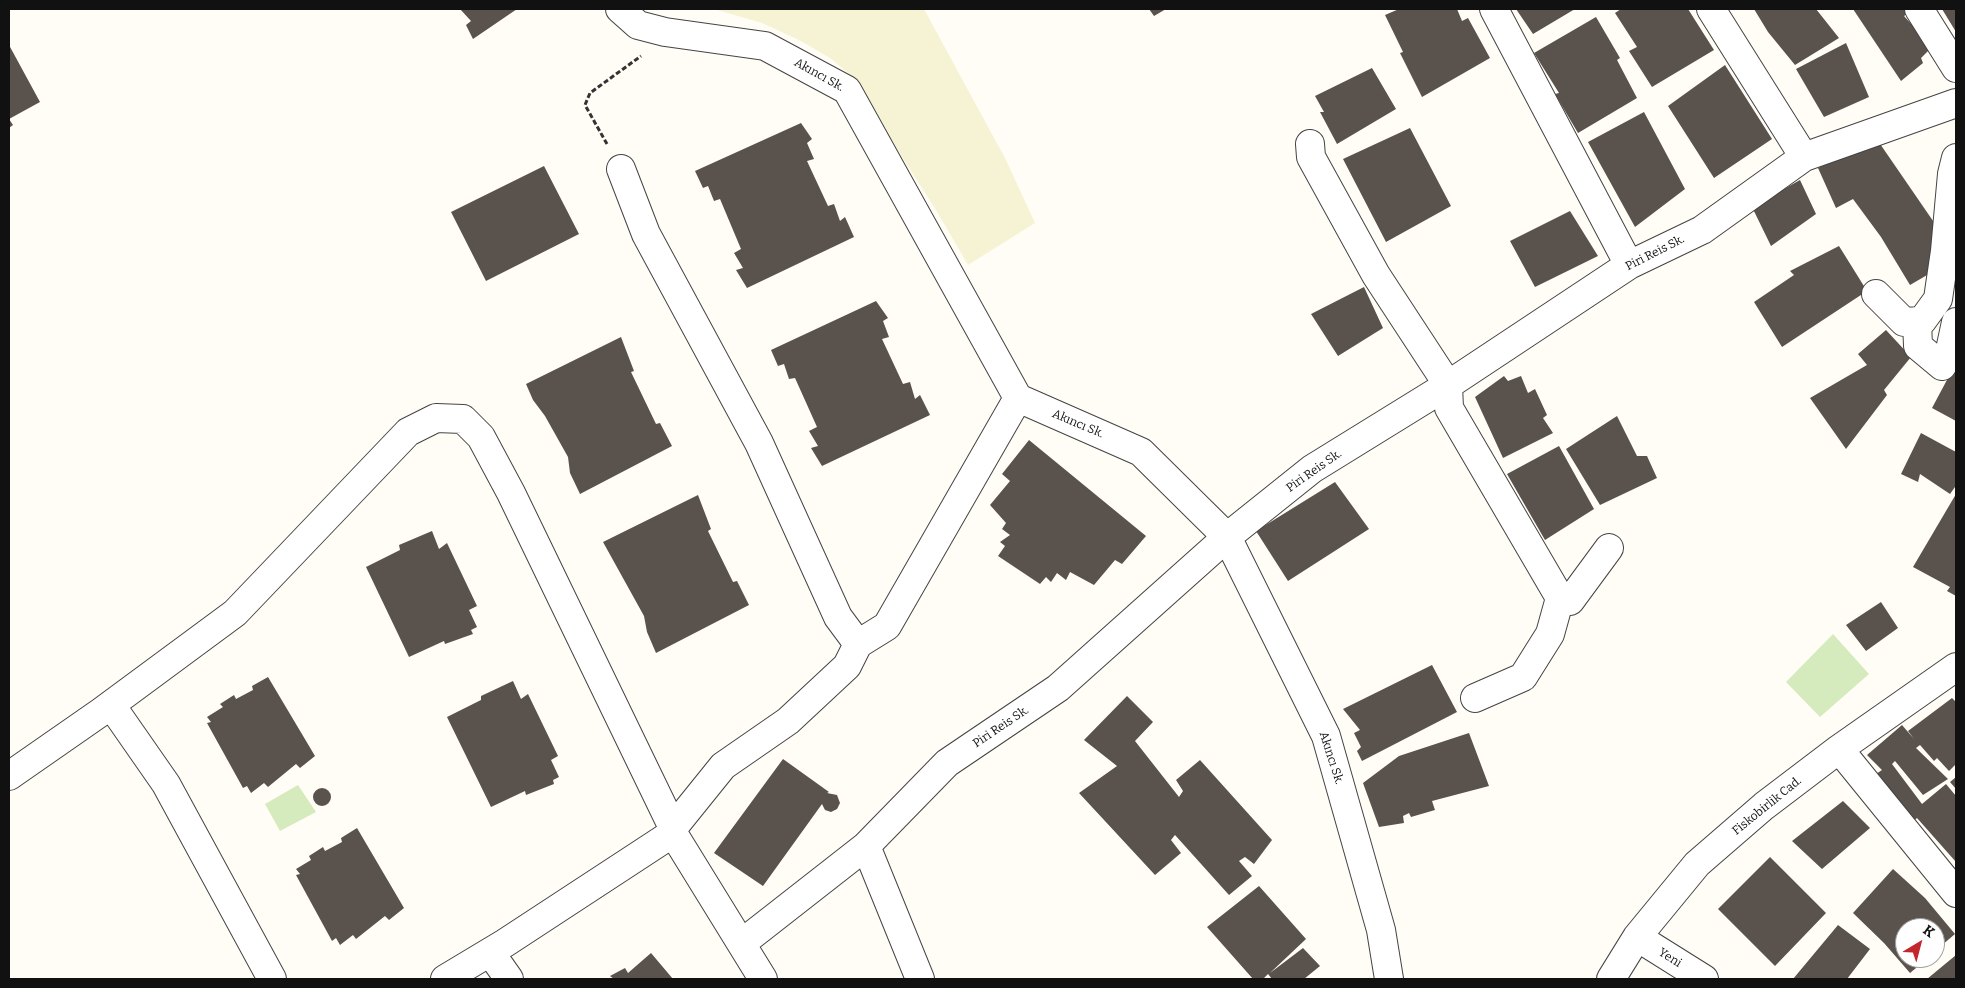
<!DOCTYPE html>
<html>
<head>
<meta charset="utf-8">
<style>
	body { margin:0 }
	#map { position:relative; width:1965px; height:988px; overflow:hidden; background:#fffdf5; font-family:Bitter,serif }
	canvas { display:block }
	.frame { position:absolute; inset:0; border:10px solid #111; pointer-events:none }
	.north { position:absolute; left:1895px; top:918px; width:50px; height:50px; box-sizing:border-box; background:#fff; border:1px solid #a0a0a0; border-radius:50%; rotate:37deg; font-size:14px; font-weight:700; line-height:20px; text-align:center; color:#111 }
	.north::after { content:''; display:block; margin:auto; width:18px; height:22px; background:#c4262e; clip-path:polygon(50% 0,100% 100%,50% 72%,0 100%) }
</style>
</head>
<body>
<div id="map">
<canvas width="1965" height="988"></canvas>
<div class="frame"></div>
<div class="north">K</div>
</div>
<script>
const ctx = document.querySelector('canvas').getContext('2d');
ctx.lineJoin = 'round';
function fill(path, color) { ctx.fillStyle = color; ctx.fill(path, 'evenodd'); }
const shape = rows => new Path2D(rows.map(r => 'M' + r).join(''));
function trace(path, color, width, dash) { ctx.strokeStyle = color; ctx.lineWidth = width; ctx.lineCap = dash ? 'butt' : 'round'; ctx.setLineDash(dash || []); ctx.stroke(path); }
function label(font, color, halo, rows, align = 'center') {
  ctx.font = font + ' Bitter,serif'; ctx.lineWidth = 5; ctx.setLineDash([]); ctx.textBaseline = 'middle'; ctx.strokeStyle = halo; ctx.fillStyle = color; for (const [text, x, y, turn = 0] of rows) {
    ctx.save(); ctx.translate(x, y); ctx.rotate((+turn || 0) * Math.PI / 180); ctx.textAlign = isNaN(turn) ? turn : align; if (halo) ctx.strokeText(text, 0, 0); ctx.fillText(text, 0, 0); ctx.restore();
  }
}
fill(shape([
	[714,9,924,9,1005,158,1035,223,968,265,936,210,849,74,830,58,799,40,762,23]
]), '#f6f3d4');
fill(shape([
	[1833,634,1869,674,1820,717,1786,682],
	[298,785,316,812,280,831,265,804]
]), '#d5ebbd');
fill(shape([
	[460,9,517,9,473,39,466,25,471,21],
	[1149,9,1166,9,1154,16],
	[1399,9,1457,9,1462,21,1468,18,1490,58,1422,97,1400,53,1403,52,1385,15],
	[1516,9,1575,9,1533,34],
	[1621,9,1688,9,1714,50,1652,87,1629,51,1637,47,1615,13],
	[1754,9,1816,9,1839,38,1795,65,1768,32],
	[1853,9,1905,9,1908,13,1904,16,1932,47,1921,58,1923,63,1901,81],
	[1942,9,1956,9,1956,32],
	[1596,17,1620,58,1617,60,1637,98,1578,133,1555,94,1559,93,1534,53],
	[1846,43,1869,97,1824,117,1796,69],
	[9,45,40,102,9,119,13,125,9,128],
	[1725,65,1772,139,1714,178,1668,106],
	[1372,68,1396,109,1337,144,1320,112,1324,112,1315,96],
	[1644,112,1685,189,1635,227,1588,142],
	[801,123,812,139,807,143,814,159,807,161,828,206,834,204,840,221,845,217,854,237,747,288,736,270,743,268,734,253,741,249,720,199,714,201,708,186,703,188,695,171],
	[1410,128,1451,206,1386,242,1343,159],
	[1876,138,1942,234,1934,271,1910,285,1881,237,1853,199,1836,208,1818,168],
	[544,166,579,234,486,281,451,212],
	[1800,180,1816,214,1771,246,1752,207],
	[1570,211,1598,256,1535,287,1510,241],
	[1839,246,1867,291,1782,347,1754,302,1794,275,1790,271],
	[1364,287,1383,328,1338,356,1311,314],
	[876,301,888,318,883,321,889,337,882,339,903,384,910,382,915,399,920,395,930,415,822,466,811,448,818,446,809,431,817,427,795,378,789,379,784,364,778,366,771,350],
	[1886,330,1911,357,1884,390,1887,395,1846,449,1810,398,1867,365,1858,354],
	[621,337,634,371,631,372,656,424,660,423,672,446,580,494,570,473,568,457,545,416,533,400,526,384],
	[1956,363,1956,421,1932,408],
	[1504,376,1508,381,1521,376,1528,393,1535,389,1547,415,1543,418,1553,433,1503,458,1475,397],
	[1617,416,1637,456,1647,456,1657,478,1600,505,1566,449],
	[1921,433,1956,452,1956,487,1955,487,1950,494,1920,474,1918,482,1901,474],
	[1029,440,1146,536,1122,564,1115,560,1094,585,1070,572,1066,580,1057,573,1051,582,1046,577,1040,584,998,556,1005,546,1000,542,1010,535,1002,529,1006,523,990,505,1010,481,1002,474],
	[1559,446,1594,509,1545,540,1507,474],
	[1335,482,1369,529,1288,581,1256,531],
	[1956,494,1956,596,1947,591,1950,587,1913,567],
	[698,495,711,529,708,531,733,582,737,581,749,605,656,653,647,632,644,616,603,542],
	[432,531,439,549,447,543,477,606,469,610,477,627,471,630,473,634,445,644,444,641,409,657,366,567,400,550,399,545],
	[1881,602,1898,628,1866,651,1846,625],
	[1432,665,1457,712,1362,761,1357,751,1361,747,1354,733,1360,730,1343,709],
	[268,677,315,756,300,768,296,764,268,787,264,783,251,793,247,786,243,788,207,723,211,722,207,717,223,707,220,704,234,695,236,699,253,690,252,686],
	[513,681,521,699,528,694,558,756,551,760,559,777,553,780,554,784,526,795,525,791,491,807,447,717,481,700,481,696],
	[1127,696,1153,722,1135,741,1179,797,1183,791,1176,780,1200,760,1272,840,1254,864,1245,857,1239,861,1252,876,1229,895,1175,835,1171,840,1181,853,1155,875,1079,793,1117,766,1084,740],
	[1952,698,1956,702,1956,764,1949,771,1937,758,1934,761,1920,745,1916,748,1948,779,1923,795,1895,761,1892,764,1922,804,1946,784,1956,796,1956,862,1917,818,1912,822,1876,774,1882,770,1867,755,1902,725,1914,739,1908,731],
	[1469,733,1489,786,1432,801,1435,810,1411,817,1409,813,1403,816,1404,823,1379,827,1363,783,1399,756],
	[783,759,829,792,827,793,837,795,840,803,837,809,831,812,825,810,822,804,763,886,714,853],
	[1956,777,1956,789,1950,782],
	'313 797a9 9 0 1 1 18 0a9 9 0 1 1-18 0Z',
	[1843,801,1870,828,1822,869,1792,841],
	[357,828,404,908,389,920,385,916,356,939,353,935,340,945,336,938,332,941,296,875,300,874,296,869,311,860,309,856,323,847,325,851,342,842,341,838],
	[1770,857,1826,913,1775,966,1718,909],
	[1893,869,1925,898,1955,934,1935,951,1935,928,1905,928,1905,958,1928,958,1910,973,1884,943,1853,913],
	[1259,886,1306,939,1270,973,1303,948,1320,966,1304,979,1272,979,1268,974,1263,979,1253,979,1207,927],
	[1838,925,1870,949,1847,979,1793,979],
	[651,953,673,979,614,979,610,976,625,968,628,973],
	[1956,955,1956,979,1927,979]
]), '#5a524d');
const minor = shape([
	[620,9,638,25,665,32,765,46,847,90,1018,398,1141,452,1227,537,1326,736,1381,930,1389,979],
	[1494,9,1629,265],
	[1711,9,1804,157],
	[1919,9,1956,68],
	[1310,144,1311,157,1376,275,1448,385,1449,408,1560,598,1570,601,1609,548],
	[621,169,646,234,759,443,838,617,858,644],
	[1876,294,1904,322,1922,321,1938,299,1945,251,1952,174,1956,158],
	[1917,321,1918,346,1942,366,1949,355,1956,322],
	[1475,698,1523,677,1550,634,1560,598],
	[111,705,166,784,272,979],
	[1839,749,1956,893],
	[9,776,101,712,235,613,408,432,436,418,463,419,481,437,511,493,673,828],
	[673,833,763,979],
	[866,846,920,979],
	[1637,937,1704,979],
	[742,943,866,846,947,763,1058,688,1227,537,1312,469,1448,385,1629,265,1702,230,1804,157,1956,103],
	[490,952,509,979],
	[445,979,505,943,673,833,673,828,723,766,788,721,847,666,858,644,887,626,1018,398],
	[1611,979,1637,937,1697,864,1764,806,1839,749,1956,667]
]);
trace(minor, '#444', 30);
trace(shape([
	[607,144,585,105,590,93,641,56]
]), '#333', 3, [5, 2.5]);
trace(minor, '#fff', 28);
label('12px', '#111', '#fff', [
	["Akıncı Sk.",819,75,29],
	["Piri Reis Sk.",1655,253,-27],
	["Akıncı Sk.",1078,424,23],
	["Piri Reis Sk.",1314,471,-35],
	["Piri Reis Sk.",1001,727,-34],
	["Akıncı Sk.",1331,758,72],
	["Fiskobirlik Cad.",1767,806,-39],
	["Yeni",1670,958,32]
]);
</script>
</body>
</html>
